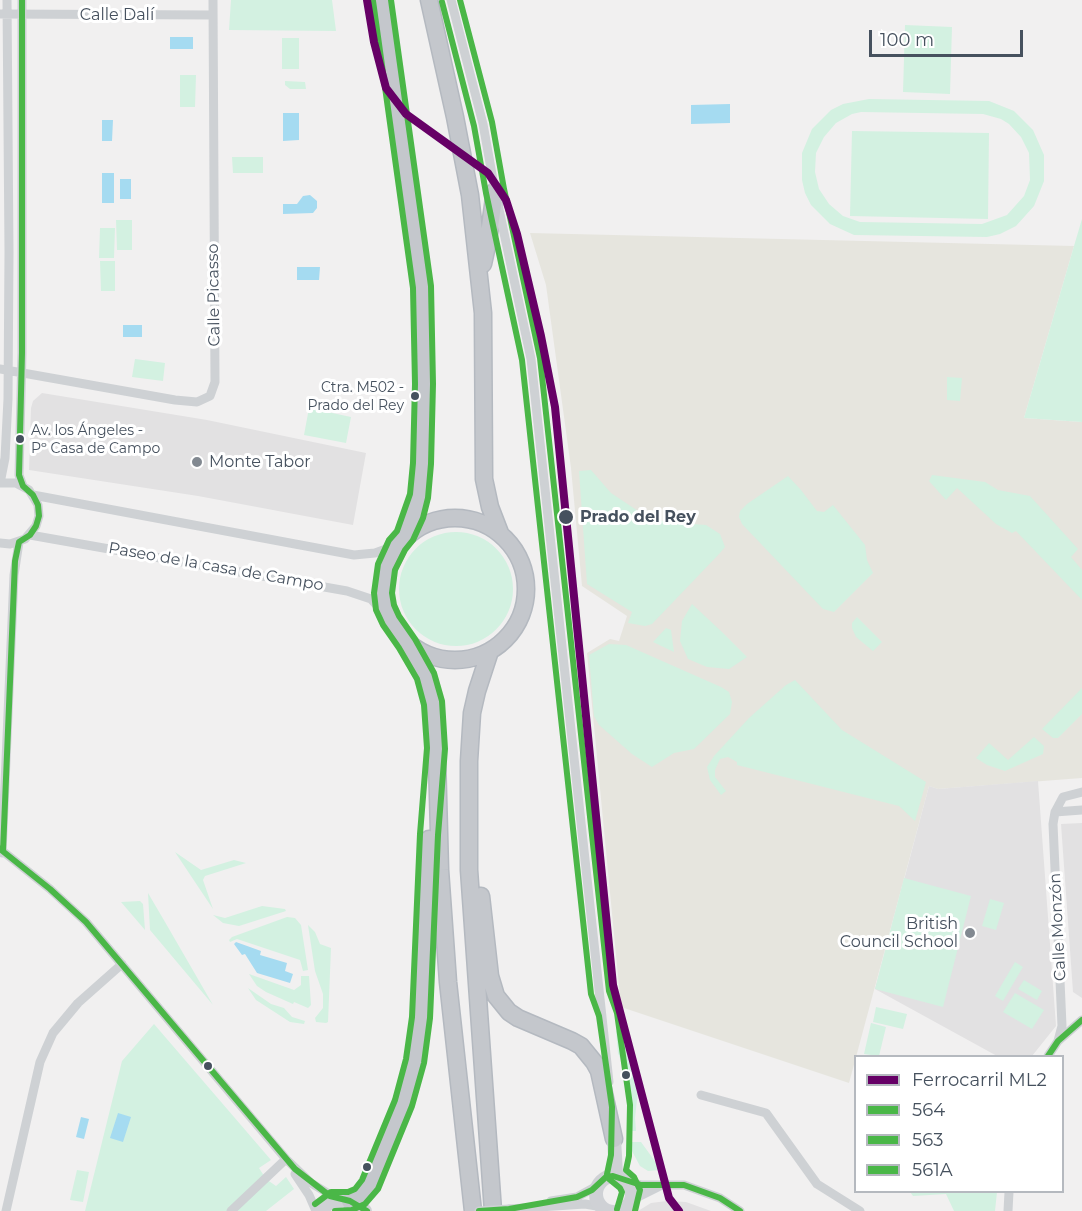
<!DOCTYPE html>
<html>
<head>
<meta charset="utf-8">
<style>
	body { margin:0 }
	#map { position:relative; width:1082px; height:1211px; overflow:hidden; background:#f1f0f0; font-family:Montserrat,sans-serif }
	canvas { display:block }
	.legend { position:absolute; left:854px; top:1055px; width:210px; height:138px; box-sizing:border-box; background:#fff; border:2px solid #b5b9bf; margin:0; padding:8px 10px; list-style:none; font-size:18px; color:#46515e }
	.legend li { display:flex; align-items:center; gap:12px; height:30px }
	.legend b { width:30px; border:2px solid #b5b9bf }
	.scale { position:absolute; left:869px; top:30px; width:154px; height:27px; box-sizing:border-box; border:3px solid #46515e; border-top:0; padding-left:8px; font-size:18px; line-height:21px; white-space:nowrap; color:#46515e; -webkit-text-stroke:4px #fff; paint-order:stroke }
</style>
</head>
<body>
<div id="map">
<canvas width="1082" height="1211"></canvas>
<ul class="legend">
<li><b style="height:8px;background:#606"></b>Ferrocarril ML2</li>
<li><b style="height:8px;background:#4ab747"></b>564</li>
<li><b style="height:8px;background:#4ab747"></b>563</li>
<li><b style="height:8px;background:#4ab747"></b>561A</li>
</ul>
<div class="scale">100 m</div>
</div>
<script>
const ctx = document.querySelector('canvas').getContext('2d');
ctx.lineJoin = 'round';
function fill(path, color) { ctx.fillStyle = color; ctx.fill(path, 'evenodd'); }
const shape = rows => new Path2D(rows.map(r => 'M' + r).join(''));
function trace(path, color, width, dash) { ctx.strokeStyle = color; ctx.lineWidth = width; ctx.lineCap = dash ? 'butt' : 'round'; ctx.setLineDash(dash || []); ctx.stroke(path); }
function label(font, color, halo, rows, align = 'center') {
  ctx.font = font + ' Montserrat,sans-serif'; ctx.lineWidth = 6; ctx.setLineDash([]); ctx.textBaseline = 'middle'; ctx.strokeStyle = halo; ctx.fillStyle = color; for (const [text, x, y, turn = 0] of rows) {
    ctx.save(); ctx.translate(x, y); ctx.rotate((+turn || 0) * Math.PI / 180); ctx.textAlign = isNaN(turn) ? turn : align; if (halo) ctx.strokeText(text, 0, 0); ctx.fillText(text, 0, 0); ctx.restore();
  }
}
fill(shape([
	[530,233,1074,246,1024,418,1082,422,1082,778,938,789,929,786,849,1083,621,1007,587,653,610,639,619,641,627,616,582,586,571,468,546,285]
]), '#e6e5de');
fill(shape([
	[42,393,207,420,366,453,353,525,198,496,29,470,31,408,33,401],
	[1038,781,1056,1026,1032,1056,997,1056,875,989,929,786,938,789],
	[1082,823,1082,998,1073,992,1061,824],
	[667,1201,686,1202,711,1211,638,1211,651,1203]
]), '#e2e1e2');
fill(shape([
	[231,0,332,0,336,31,229,30],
	[905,25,952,27,950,94,903,92],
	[282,38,299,38,299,69,282,69],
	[180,75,196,75,195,107,180,107],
	[285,81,305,82,306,89,290,89,285,85],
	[869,99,989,101,1014,111,1033,130,1044,155,1044,181,1034,206,1016,226,1000,234,987,237,854,235,830,224,811,205,805,193,802,180,802,153,812,129,831,110,843,104],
	[861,112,983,114,1001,119,1009,124,1021,137,1029,153,1030,180,1024,196,1007,215,982,224,860,222,843,216,829,204,819,189,815,172,816,153,824,137,836,123,852,114],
	[852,131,989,133,988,219,850,216],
	[232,157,263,157,263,173,233,173],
	[1082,219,1082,422,1024,418,1074,246],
	[116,220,132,220,132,250,117,250],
	[100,228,115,228,114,258,99,258],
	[100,261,115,261,115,291,101,291],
	[135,359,165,363,163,381,132,377],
	[947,377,962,378,960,401,947,400],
	[309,408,351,417,346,443,304,435],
	[591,470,611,493,644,515,666,522,706,525,720,534,725,547,720,553,652,624,645,626,628,623,632,612,587,584,579,471],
	[932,475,985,482,998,490,1030,496,1078,549,1071,557,1082,570,1082,600,1016,531,1012,533,996,524,957,488,946,500,929,481],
	[788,476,801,490,817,511,824,512,833,505,865,545,867,560,873,573,834,612,823,609,742,524,739,517,740,511,747,504],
	'399 589a57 57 0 1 1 114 0a57 57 0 1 1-114 0Z',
	[692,604,722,632,747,657,729,669,707,667,688,659,680,641,682,621],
	[857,617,882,642,873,651,856,637,852,628,852,623],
	[666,628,671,630,674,652,653,642],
	[609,644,626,645,721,687,729,692,732,702,730,714,694,749,674,753,652,767,632,754,599,725,594,716,589,655],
	[795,680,842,730,926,782,915,821,899,806,737,765,737,762,728,757,720,759,715,770,715,777,726,791,721,795,710,780,707,767,714,756,749,718,786,685],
	[1082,688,1082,714,1058,738,1053,738,1042,729],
	[1034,737,1044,746,1043,754,1005,771,987,765,976,758,989,743,1008,760],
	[175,852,201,870,234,860,246,863,205,876,203,880,213,909],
	[904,878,971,896,943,1007,875,989],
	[148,893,165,922,213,1005,150,930],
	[990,899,1004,903,996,930,982,926],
	[140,901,143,904,145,930,121,902],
	[262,906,285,909,286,911,239,926,223,923,213,915,225,918],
	[287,917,295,918,301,925,308,970,303,971,300,960,237,939,230,942,229,940,232,937],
	[308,925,315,932,320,944,331,948,328,1022,326,1023,316,1022,315,1018,323,1008,323,994,315,971],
	[1015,962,1023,967,1003,1001,995,996],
	[249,974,294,990,301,985,301,976,309,976,311,1005,308,1008,294,1002,293,1004,266,992,257,986],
	[1024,980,1042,991,1037,1000,1018,989],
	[248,988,271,1004,284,1008,292,1017,305,1021,304,1024,290,1022,256,1000],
	[1015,993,1044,1010,1032,1029,1003,1012],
	[876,1007,907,1014,903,1029,873,1022],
	[871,1023,886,1027,879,1056,864,1054],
	[154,1024,271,1160,259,1168,266,1179,276,1186,286,1177,294,1189,266,1211,85,1211,122,1061],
	[616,1031,621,1033,625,1039,636,1081,638,1091,635,1118,636,1131,627,1131,629,1105,631,1105,626,1073,618,1053],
	[631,1142,641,1142,657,1164,662,1166,659,1170,648,1171,640,1166,632,1151],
	[77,1170,89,1172,83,1202,70,1200],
	[910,1192,997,1192,995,1211,954,1211,946,1194,913,1196]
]), '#d3f1e1');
fill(shape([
	[170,37,193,37,193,49,170,49],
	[730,104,730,123,691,124,691,105],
	[283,113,299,113,299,140,283,141],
	[102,120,113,120,112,141,102,141],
	[102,173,114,173,114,203,102,203],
	[120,179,131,179,131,199,120,199],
	[310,195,317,201,317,208,313,213,283,214,283,204,297,204,303,196],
	[297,267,320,267,319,280,297,280],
	[123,325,142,325,142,337,123,337],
	[236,942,261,951,260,955,287,963,285,971,293,974,290,983,257,973,245,954,242,955,234,944],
	[118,1113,131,1117,123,1142,110,1138],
	[81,1117,89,1119,84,1139,76,1137]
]), '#a5dbf1');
const trunk = shape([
	[382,0,422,287,424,384,422,464,419,496,414,515,405,536],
	[429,0,455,117,470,195,483,313,484,479,490,507,500,533],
	[483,264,488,241,495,191],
	'384 589a71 71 0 1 1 142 0a71 71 0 1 1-142 0Z',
	[407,643,425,676,433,703,436,721,440,870,448,982,473,1211],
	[490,651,477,691,472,713,469,761,469,870,493,1211],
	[481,896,490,976,496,996,509,1012,518,1018,572,1041,581,1046,594,1062,599,1071,614,1139],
	[350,1201,366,1191,375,1176,404,1103,415,1061,421,1018,429,839]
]);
trace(trunk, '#b4b9c0', 19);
trace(shape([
	[22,0,22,353,19,475,23,486],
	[451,0,483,124,495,191,531,359,609,1082],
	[0,14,213,15],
	[0,369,175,400,197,402,210,396,215,382,213,0],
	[0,483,5,458,8,399,9,252,7,0],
	[0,483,16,483,29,490,38,505,39,516,36,526,25,539,10,544,0,543],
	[33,495,354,555,375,553,397,545],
	[30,535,347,591,371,599,391,621],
	[1055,812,1082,810],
	[0,849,50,889,86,922,286,1159,311,1183,339,1200],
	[2,853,14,575,19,542],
	[1058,1041,1062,1026,1061,1003,1053,824,1055,812,1063,797,1082,792],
	[1048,1056,1058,1041,1082,1020],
	[701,1095,766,1113,817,1184,860,1211],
	[295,1174,309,1195,316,1211],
	[627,1182,641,1185,684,1185,720,1198,740,1211],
	[551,1201,577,1197,597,1186],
	[630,1201,660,1186],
	[509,1209,585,1204,602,1207],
	[6,1211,40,1062,53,1033,78,1003,122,964],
	[231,1211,286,1159],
	[1008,1211,1009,1192]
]), '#ced1d4', 9);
trace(shape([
	[614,1139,616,1173,619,1177],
	'596 1194a18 18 0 1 1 36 0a18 18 0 1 1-36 0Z',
	[320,1211,328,1204,345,1200,358,1204,365,1211]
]), '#cfd1d5', 14);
trace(trunk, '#c4c7cc', 16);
trace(shape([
	[479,1211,509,1209]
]), '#ced1d4', 9);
trace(shape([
	[0,849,50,889,86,922,295,1169,330,1196,350,1201,367,1211],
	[3,851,15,561,19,542,30,535,36,526,39,516,38,505,33,495,23,486,19,475,22,353,22,0],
	[1048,1056,1058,1041,1082,1020],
	[479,1211,509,1209,577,1197,592,1190,606,1177,613,1176,641,1185,684,1185,720,1198,740,1211]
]), '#4ab747', 6);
trace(shape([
	[442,2,474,126,486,193,522,360,591,994,599,1016,612,1107,611,1155,607,1174,609,1179,620,1188,622,1192,617,1209],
	[335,1211,352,1210,365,1204,378,1189,412,1106,424,1063,430,1018,438,835,445,749,442,701,434,673,415,639,399,616,394,605,392,593,395,570,405,550,413,540,423,518,428,498,431,464,433,384,431,286,391,0]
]), '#4ab747', 6);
trace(shape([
	[460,0,492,122,504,189,540,358,609,991,617,1013,630,1105,629,1156,626,1170,634,1177,640,1190,635,1211],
	[315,1204,331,1192,348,1192,355,1189,362,1180,395,1100,406,1059,412,1017,420,834,427,748,424,705,417,679,399,648,383,625,376,610,374,593,378,564,389,540,397,531,410,494,413,463,415,384,413,288,373,1]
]), '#4ab747', 6);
trace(shape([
	[367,0,374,42,386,88,406,114,488,173,506,200,517,234,541,336,555,407,613,985,669,1198,679,1211]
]), '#606', 8);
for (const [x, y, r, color] of [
	[415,396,5,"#46515e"],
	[20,439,5,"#46515e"],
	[197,462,6,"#828991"],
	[566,517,8,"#46515e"],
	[970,933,6,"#828991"],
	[208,1066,5,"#46515e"],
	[626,1075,5,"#46515e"],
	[367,1167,5,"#46515e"]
]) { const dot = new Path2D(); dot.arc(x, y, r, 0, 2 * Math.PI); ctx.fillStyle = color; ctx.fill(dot); trace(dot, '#fff', 2); }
label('14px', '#46515e', '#fff', [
	["Ctra. M502 -",404,388],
	["Prado del Rey",404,406],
	["Av. los Ángeles -",31,431,"left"],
	["Pº Casa de Campo",31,449,"left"]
], 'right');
label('16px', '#46515e', '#fff', [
	["Calle Dalí",117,15],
	["Calle Picasso",214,295,-91],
	["Paseo de la casa de Campo",216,567,10],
	["Calle Monzón",1058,927,-93]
]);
label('16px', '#46515e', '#fff', [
	["Monte Tabor",209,462],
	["British",958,924,"right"],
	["Council School",958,942,"right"]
], 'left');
label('bold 16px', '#46515e', '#fff', [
	["Prado del Rey",580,517]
], 'left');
</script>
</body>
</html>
